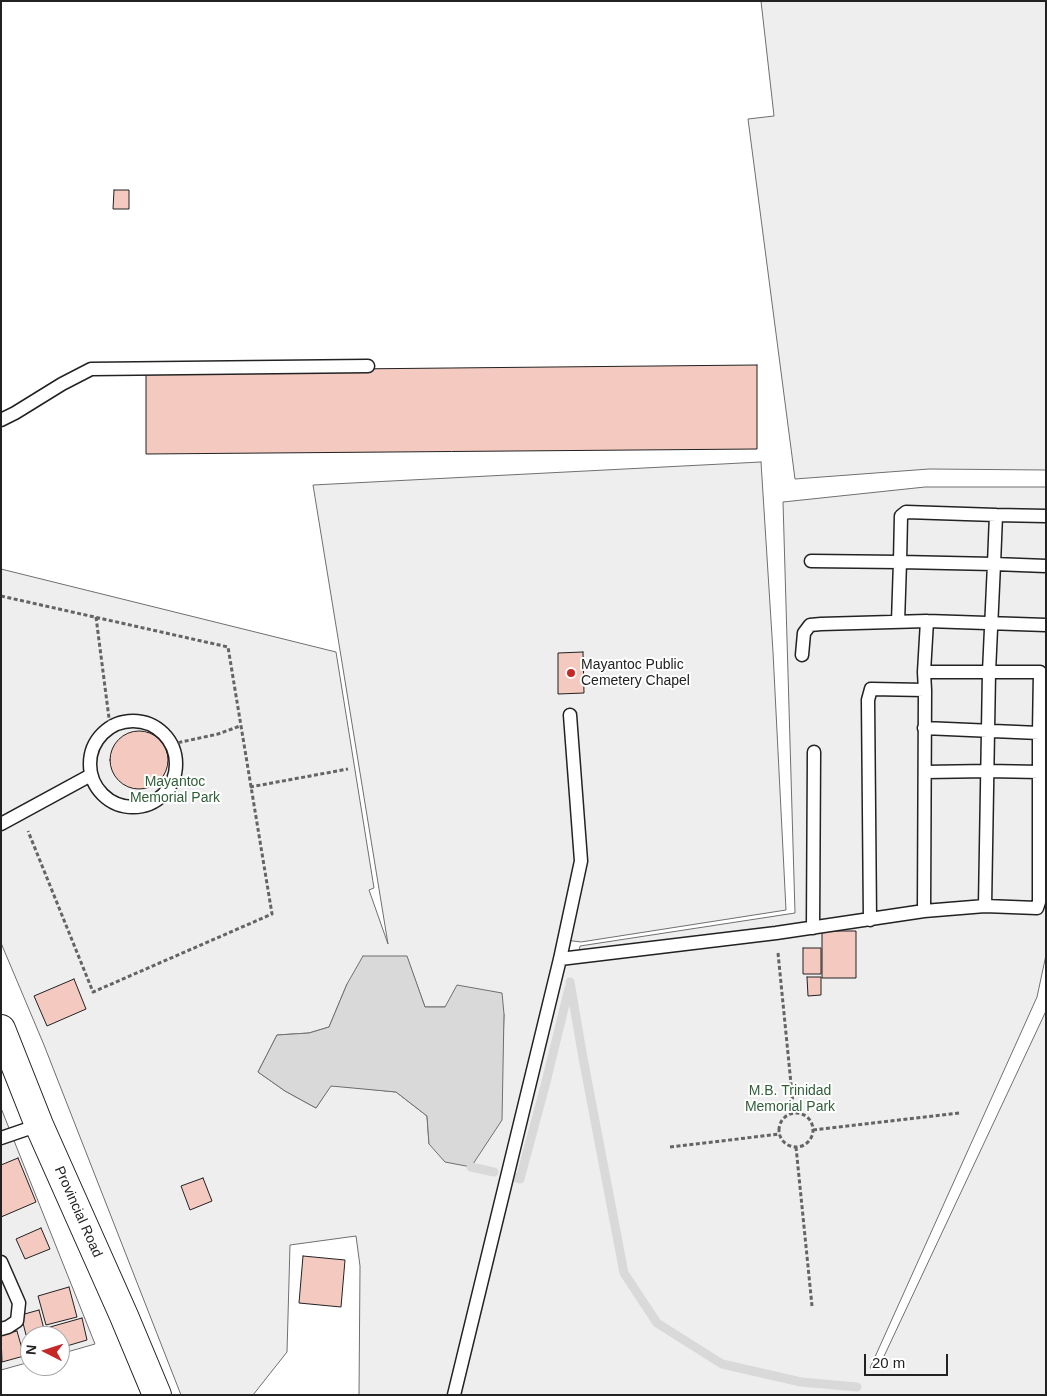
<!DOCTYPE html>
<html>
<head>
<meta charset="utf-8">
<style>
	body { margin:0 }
	#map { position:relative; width:1047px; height:1396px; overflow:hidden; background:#fff; font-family:Helvetica,sans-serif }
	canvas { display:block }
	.frame { position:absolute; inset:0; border:2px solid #222; pointer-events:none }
	.north { position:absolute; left:20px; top:1326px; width:50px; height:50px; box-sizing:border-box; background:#fff; border:1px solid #a7a7a7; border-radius:50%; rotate:275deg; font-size:14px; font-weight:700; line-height:20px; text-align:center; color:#222 }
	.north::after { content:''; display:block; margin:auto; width:18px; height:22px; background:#c62828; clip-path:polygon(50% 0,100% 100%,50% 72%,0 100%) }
	.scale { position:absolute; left:864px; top:1354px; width:84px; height:22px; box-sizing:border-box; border:2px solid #222; border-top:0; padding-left:6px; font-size:15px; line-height:18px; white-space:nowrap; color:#222; -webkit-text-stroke:4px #fff; paint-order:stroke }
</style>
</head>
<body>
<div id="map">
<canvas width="1047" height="1396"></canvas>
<div class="frame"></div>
<div class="north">N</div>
<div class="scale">20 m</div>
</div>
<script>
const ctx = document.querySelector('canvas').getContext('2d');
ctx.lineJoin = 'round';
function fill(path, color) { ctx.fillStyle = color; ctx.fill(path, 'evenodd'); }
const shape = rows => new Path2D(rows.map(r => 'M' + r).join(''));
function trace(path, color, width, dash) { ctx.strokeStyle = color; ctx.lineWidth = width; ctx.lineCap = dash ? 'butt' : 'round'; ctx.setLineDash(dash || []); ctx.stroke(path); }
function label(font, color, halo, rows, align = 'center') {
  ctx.font = font + ' Helvetica,sans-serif'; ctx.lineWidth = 4; ctx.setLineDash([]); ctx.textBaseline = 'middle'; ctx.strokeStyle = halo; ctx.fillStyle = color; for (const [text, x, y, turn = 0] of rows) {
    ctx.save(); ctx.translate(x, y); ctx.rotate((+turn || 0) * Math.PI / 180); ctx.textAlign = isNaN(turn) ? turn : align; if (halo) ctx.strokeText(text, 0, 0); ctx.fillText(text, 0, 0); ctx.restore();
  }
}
const green = shape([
	[761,1,1046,1,1046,470,929,469,795,479,748,119,774,116,761,1],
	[761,462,773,652,786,910,581,942,558,939,560,958,578,957,580,946,795,913,783,502,925,487,1046,487,1046,955,1037,997,870,1368,878,1369,1046,1011,1046,1395,359,1395,360,1266,356,1236,290,1245,287,1352,253,1395,181,1395,44,1045,1,943,1,569,336,652,374,888,369,890,388,944,313,485,761,462],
	[408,960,425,1007,445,1007,504,1014,503,1044,429,1144,427,1116,396,1092,331,1085,316,1108,285,1091,258,1072,277,1035,309,1033,329,1027,347,984,408,960],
	[1,1108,95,1344,60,1354,60,1336,30,1336,30,1362,1,1370,1,1108]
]);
fill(green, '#eee');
trace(green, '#6f6f6f', 1);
const water = shape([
	[363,956,407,956,425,1007,445,1007,457,985,502,993,504,1014,502,1120,471,1167,445,1162,429,1144,427,1116,396,1092,331,1086,316,1108,285,1091,258,1072,277,1035,309,1033,329,1027,347,984,363,956]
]);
fill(water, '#d9d9d9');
trace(water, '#6f6f6f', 1);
trace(shape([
	[570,982,583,1058,624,1273,657,1323,722,1364,801,1382,857,1387],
	[471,1167,494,1172],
	[513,1177,520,1179,546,1082,569,988]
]), '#d9d9d9', 9);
const building = shape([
	[114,190,129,190,129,209,113,209,114,190],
	[757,365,757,449,146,454,146,371,757,365],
	[583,652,584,693,558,694,558,653,583,652],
	'110 760a29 29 0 1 1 58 0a29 29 0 1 1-58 0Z',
	[822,931,856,931,856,978,822,978,822,931],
	[803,948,821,948,821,974,803,974,803,948],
	[807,977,821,977,821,995,808,996,807,977],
	[74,979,86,1009,47,1026,34,996,74,979],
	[18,1158,36,1202,1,1217,1,1165,18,1158],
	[203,1178,212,1201,190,1210,181,1186,203,1178],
	[41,1228,50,1249,25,1259,16,1239,41,1228],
	[303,1256,345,1260,341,1307,299,1303,303,1256],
	[69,1287,77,1317,46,1325,38,1296,69,1287],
	[39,1310,44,1329,26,1335,21,1315,39,1310],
	[82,1318,87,1340,60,1348,60,1336,52,1336,50,1327,82,1318],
	[46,1330,48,1336,30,1336,30,1341,28,1335,46,1330],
	[17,1331,24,1356,2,1362,1,1335,17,1331]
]);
fill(building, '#f3c9c0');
trace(building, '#222', 1);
const service = shape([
	[1,420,15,413,62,384,91,369,368,366],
	[996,515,1046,516],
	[811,561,900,562,994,564,996,515,906,512,901,516,900,562,898,622],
	[802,655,804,633,810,625,821,624,927,621,1046,625],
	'90 764a43 43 0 1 1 86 0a43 43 0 1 1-86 0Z',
	[924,728,1039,733],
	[925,772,988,771,1040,772],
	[1,824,91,775],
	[985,906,989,672,994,564,1046,566],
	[924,911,925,690,924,672,927,621],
	[870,920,868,700,871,689,925,690],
	[813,928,814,752],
	[560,959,776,933,924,911,985,906,1037,908,1039,902,1039,733,1040,672,924,672],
	[1,1138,39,1125],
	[1,1262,19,1303,17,1321,8,1327,1,1329],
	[454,1395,560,959,581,861,570,715]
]);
const secondary = shape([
	[1,1029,39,1125,124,1316,157,1395]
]);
trace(service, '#222', 15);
trace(secondary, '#222', 30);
trace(shape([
	[1,596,228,647,272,914,93,992,28,831],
	[96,617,110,726],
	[172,744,218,734,240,726],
	[250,787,348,769],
	[778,953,794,1114],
	'779 1130a17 17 0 1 1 34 0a17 17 0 1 1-34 0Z',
	[813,1130,960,1113],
	[670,1147,780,1134],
	[796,1147,812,1306]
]), '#646464', 3, [4, 2.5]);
trace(service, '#fff', 12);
trace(secondary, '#fff', 28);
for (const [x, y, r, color] of [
	[571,673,5,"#c62828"]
]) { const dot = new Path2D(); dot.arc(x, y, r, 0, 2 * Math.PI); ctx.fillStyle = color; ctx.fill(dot); trace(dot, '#fff', 2); }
label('14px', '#222', '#fff', [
	["Mayantoc Public",581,665],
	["Cemetery Chapel",581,681]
], 'left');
label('14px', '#2f5e38', '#fff', [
	["Mayantoc",175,782],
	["Memorial Park",175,798],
	["M.B. Trinidad",790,1091],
	["Memorial Park",790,1107]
]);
label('14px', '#222', '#fff', [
	["Provincial Road",78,1212,66]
]);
</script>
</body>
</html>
